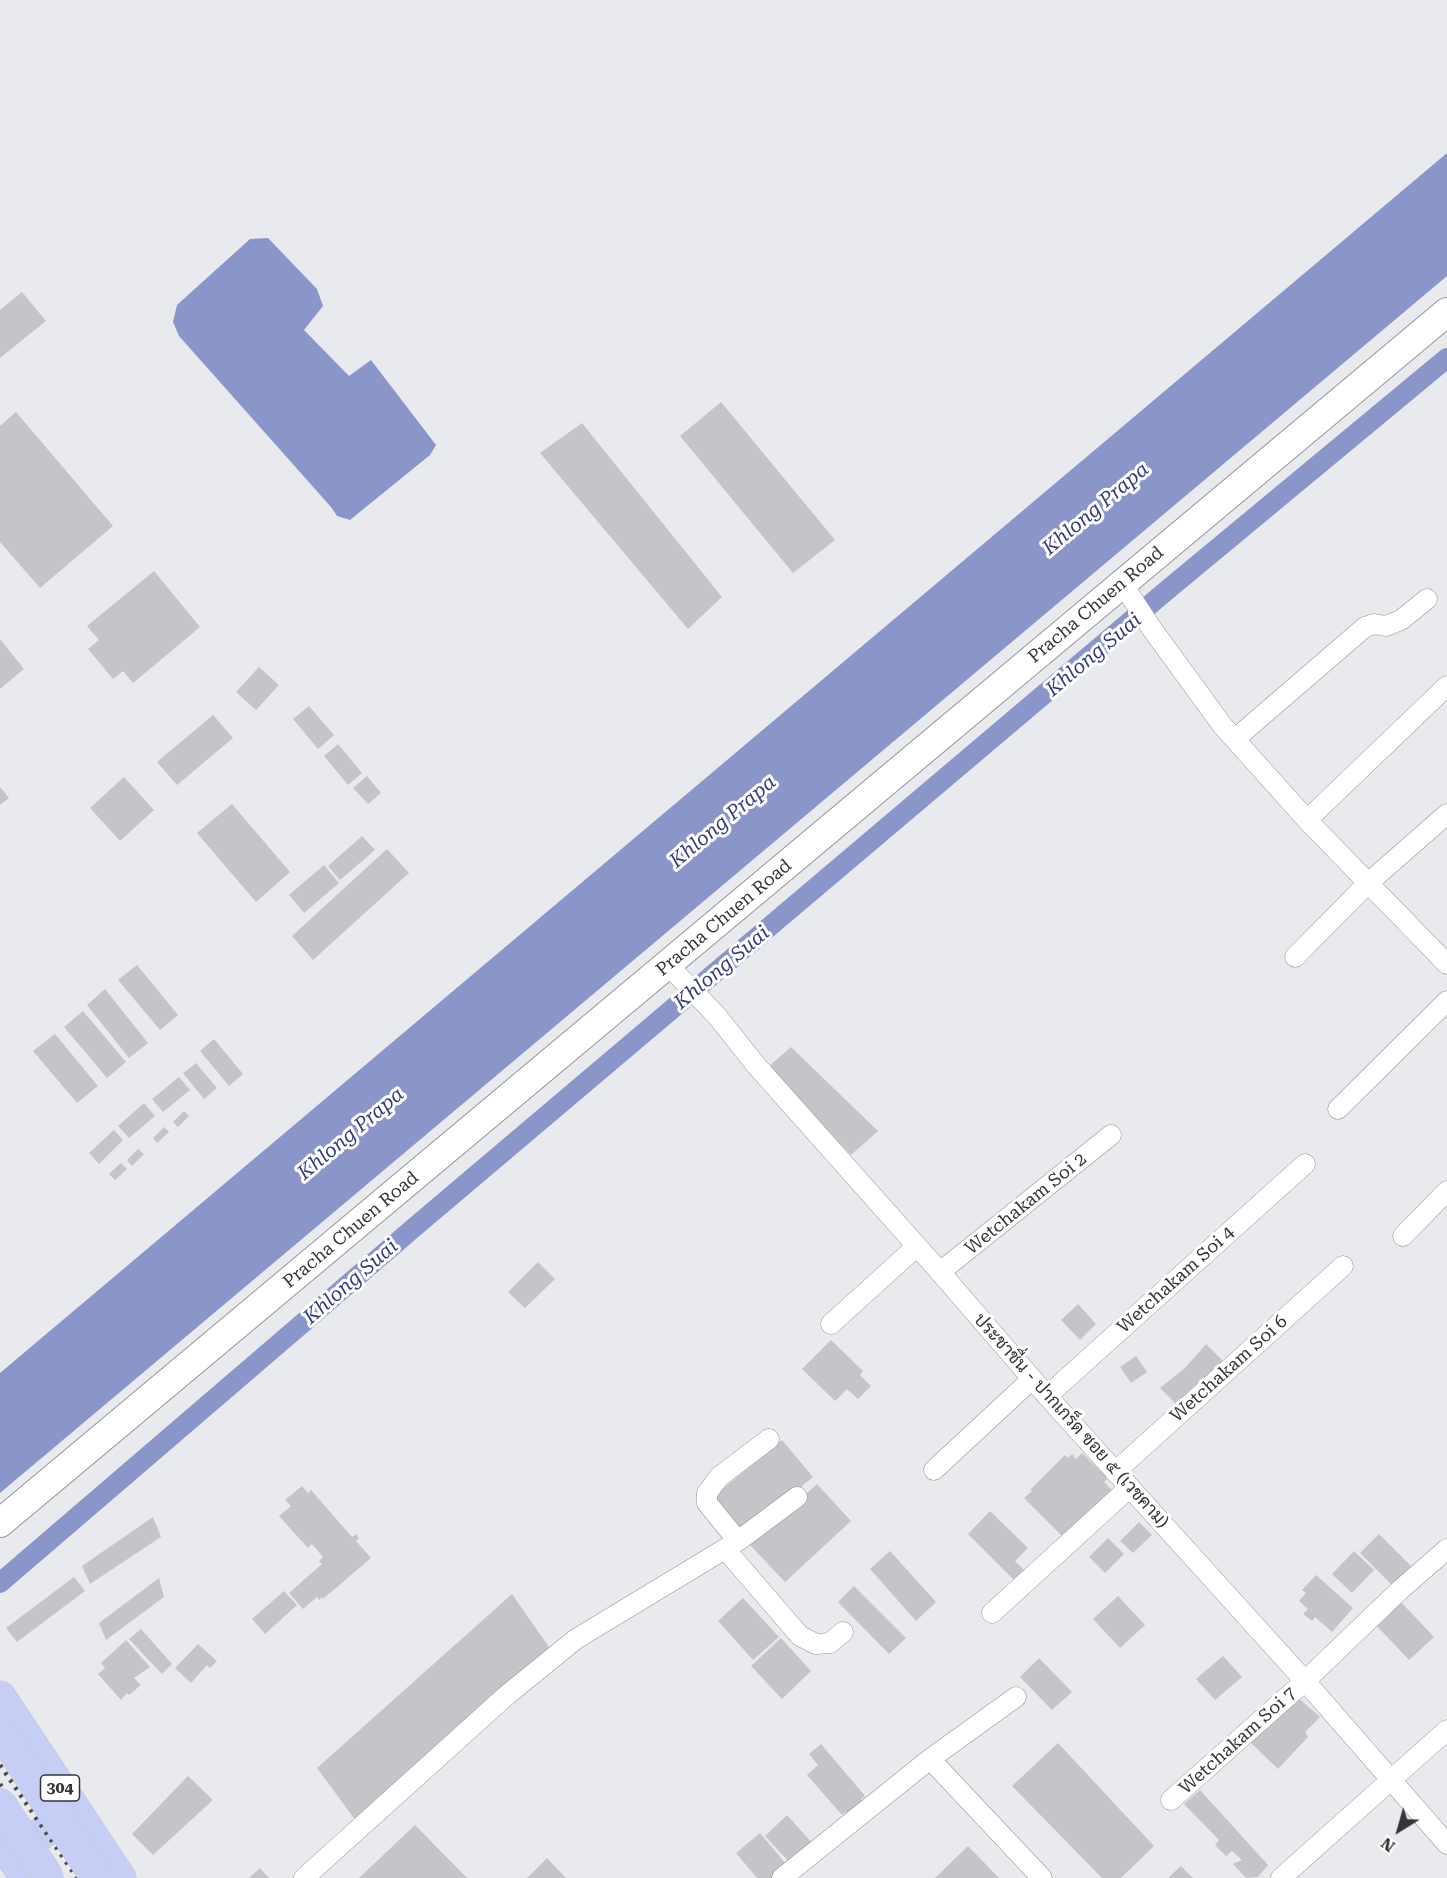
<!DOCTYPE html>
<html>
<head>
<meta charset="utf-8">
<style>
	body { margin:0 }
	#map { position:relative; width:1447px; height:1878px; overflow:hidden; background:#e9eaed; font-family:"Roboto Serif",serif }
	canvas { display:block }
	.north { position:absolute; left:1369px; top:1800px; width:60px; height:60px; -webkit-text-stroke:4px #fff; paint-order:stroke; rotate:217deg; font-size:16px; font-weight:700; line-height:24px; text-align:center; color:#353537 }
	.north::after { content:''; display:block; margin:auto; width:21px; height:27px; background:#353537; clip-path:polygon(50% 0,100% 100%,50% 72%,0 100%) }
</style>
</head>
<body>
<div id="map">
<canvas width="1447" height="1878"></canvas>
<div class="north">N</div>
</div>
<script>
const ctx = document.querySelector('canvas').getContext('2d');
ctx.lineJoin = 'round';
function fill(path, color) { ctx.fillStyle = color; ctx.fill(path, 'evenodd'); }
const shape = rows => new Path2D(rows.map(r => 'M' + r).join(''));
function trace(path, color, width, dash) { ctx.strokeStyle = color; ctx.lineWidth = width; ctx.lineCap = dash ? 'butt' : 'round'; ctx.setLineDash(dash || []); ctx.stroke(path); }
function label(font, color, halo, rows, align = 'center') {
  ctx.font = font + ' "Roboto Serif",Sarabun,serif'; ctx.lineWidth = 6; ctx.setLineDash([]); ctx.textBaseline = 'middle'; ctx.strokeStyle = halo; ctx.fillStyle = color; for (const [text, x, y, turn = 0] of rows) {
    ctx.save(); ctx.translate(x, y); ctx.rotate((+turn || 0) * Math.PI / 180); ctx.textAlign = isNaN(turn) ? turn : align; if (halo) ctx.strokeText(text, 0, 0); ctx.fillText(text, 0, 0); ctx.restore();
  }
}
fill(shape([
	[1447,153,1447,276,0,1493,0,1373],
	[268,238,317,289,323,306,304,330,349,376,371,360,436,445,430,455,350,520,337,516,331,507,179,336,173,322,177,305,250,239]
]), '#8a95c9');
trace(shape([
	[0,1583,417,1225,1166,591,1447,358]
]), '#8a95c9', 20);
fill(shape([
	[22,292,46,321,0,358,0,310],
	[721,402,835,540,793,573,680,436],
	[16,412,113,526,40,588,0,542,0,426],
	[582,423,722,597,688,629,540,453],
	[154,571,200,627,133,683,123,671,113,679,88,649,99,640,87,626],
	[0,639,24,669,0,689],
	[259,667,279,685,256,710,236,692],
	[309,706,334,735,318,749,293,719],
	[213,715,233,738,177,785,157,762],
	[338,744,362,773,348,785,324,756],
	[367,776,381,793,368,804,353,788],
	[124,777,154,810,120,841,90,808],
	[0,787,9,798,0,805],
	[232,804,290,872,256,902,197,833],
	[362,836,375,850,340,880,328,866],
	[387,849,409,873,313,960,292,936],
	[324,865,339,883,304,913,289,895],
	[137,965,178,1015,160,1030,118,980],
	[105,989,148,1043,129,1058,87,1005],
	[83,1011,126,1062,107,1078,64,1027],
	[55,1034,98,1086,77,1103,33,1051],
	[214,1039,243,1074,229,1086,200,1051],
	[791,1047,878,1131,851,1155,767,1068],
	[196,1063,217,1088,204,1099,183,1073],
	[179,1077,190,1090,163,1112,152,1099],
	[144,1103,155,1116,129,1138,118,1126],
	[184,1111,189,1116,178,1127,173,1122],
	[164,1127,169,1132,157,1143,153,1138],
	[114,1130,123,1140,99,1164,89,1153],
	[138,1149,144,1154,132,1166,127,1160],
	[121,1163,127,1169,115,1180,109,1174],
	[538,1262,555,1279,525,1308,508,1292],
	[1078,1304,1096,1324,1080,1340,1061,1320],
	[831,1340,863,1371,860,1375,871,1386,858,1399,847,1389,835,1401,802,1369],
	[1206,1344,1226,1364,1198,1383,1176,1404,1160,1388,1186,1367],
	[1136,1356,1147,1372,1131,1383,1120,1367],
	[782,1440,813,1477,745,1533,714,1496],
	[1082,1453,1108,1478,1104,1482,1116,1494,1066,1540,1024,1498,1032,1491,1030,1490,1065,1455,1068,1458,1072,1454,1076,1459],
	[817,1484,851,1521,785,1582,750,1545],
	[302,1486,308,1493,311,1490,352,1537,356,1534,359,1538,356,1541,371,1558,323,1599,322,1597,319,1600,317,1597,303,1609,289,1593,322,1564,319,1561,323,1557,312,1544,308,1548,279,1516,291,1506,285,1500],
	[990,1511,1028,1548,1015,1561,1024,1570,1014,1580,968,1534],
	[153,1517,161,1537,90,1584,82,1566],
	[1139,1522,1152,1535,1133,1553,1120,1541],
	[1379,1534,1411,1566,1392,1585,1360,1553],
	[1108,1538,1124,1554,1105,1573,1089,1557],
	[890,1551,936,1602,916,1621,870,1569],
	[1354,1551,1374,1570,1352,1593,1332,1574],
	[1316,1575,1353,1608,1332,1632,1315,1617,1312,1621,1303,1614,1308,1609,1299,1601,1306,1593,1302,1590],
	[74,1577,85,1591,17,1642,6,1628],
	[159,1578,164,1597,106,1640,99,1623],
	[854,1586,906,1638,889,1654,838,1602],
	[284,1591,297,1605,265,1634,252,1619],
	[512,1594,551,1650,356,1821,317,1768],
	[1118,1596,1145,1625,1120,1648,1093,1619],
	[743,1598,779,1637,753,1660,718,1621],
	[1400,1601,1434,1637,1409,1660,1375,1624],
	[141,1629,172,1664,162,1674,129,1639],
	[781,1638,811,1671,782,1699,751,1666],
	[126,1640,150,1667,134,1678,141,1685,129,1695,127,1693,121,1700,98,1674,105,1668,101,1663],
	[198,1644,217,1661,210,1668,207,1665,191,1683,175,1668],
	[1223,1656,1242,1677,1215,1700,1196,1679],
	[1039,1658,1072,1692,1052,1710,1020,1677],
	[1294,1694,1320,1717,1305,1732,1308,1737,1278,1769,1251,1743],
	[1058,1743,1154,1846,1121,1878,1102,1878,1012,1786],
	[821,1744,865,1796,861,1799,864,1804,849,1816,845,1812,842,1815,807,1775,818,1765,809,1754],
	[188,1776,213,1800,153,1855,132,1834],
	[1200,1790,1268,1865,1258,1877,1246,1878,1233,1864,1242,1860,1232,1851,1226,1856,1215,1845,1219,1840,1184,1804],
	[787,1815,814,1845,792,1865,765,1836],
	[415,1825,467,1878,359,1878],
	[760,1833,787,1865,772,1878,757,1878,736,1853],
	[968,1846,999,1878,935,1878],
	[547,1858,566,1878,527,1878],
	[1181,1866,1193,1878,1168,1878],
	[260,1868,269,1878,249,1878]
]), '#c4c5c8');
const minor = shape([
	[1122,583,1152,629,1222,725,1307,820,1447,964],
	[1235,739,1365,627,1374,624,1386,626,1401,620,1427,599],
	[1307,820,1447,686],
	[1295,957,1367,884,1447,814],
	[668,965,717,1016,755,1064,940,1272,1047,1396,1305,1681,1447,1844],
	[1338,1109,1447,1001],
	[1403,1236,1447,1191],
	[940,1272,1111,1135],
	[831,1324,916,1247],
	[1047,1396,1305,1164],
	[934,1470,1032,1379],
	[1115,1472,1343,1266],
	[738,1541,797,1497],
	[726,1550,800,1636,816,1644,830,1643,843,1632],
	[992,1613,1129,1488],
	[930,1759,1016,1697],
	[1171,1800,1305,1681,1400,1590,1447,1549],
	[304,1878,507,1695,576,1639,738,1541,707,1503,707,1493,719,1477,769,1439],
	[782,1878,930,1759,1042,1878],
	[1281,1878,1447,1730]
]);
const secondary = shape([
	[0,1523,1447,312]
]);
const primary = shape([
	[0,1697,120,1878],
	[0,1838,26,1878],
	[10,1854,75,1811]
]);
trace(minor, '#939497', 21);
trace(secondary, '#939497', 30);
trace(primary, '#c6c6c7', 33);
trace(minor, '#fff', 20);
trace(secondary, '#fff', 28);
trace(primary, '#c6cef6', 32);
trace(shape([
	[0,1765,77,1878],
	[0,1784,58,1878]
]), '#4c4c4e', 4.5, [3, 6]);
const primaryBridge = shape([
	[0,1730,97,1878],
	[0,1804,48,1878]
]);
trace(primaryBridge, '#c6c6c7', 33, []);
trace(primaryBridge, '#c6cef6', 32);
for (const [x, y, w] of [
	[60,1788,39]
]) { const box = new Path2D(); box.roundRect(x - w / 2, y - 13, w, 26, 4.5); ctx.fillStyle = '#fff'; ctx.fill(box); trace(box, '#353537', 1.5); }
label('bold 16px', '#353537', null, [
	["304",60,1788]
]);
label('18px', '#353537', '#fff', [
	["Pracha Chuen Road",1096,605,-40],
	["Pracha Chuen Road",724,918,-40],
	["Wetchakam Soi 2",1026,1204,-39],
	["Pracha Chuen Road",351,1230,-40],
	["Wetchakam Soi 4",1176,1280,-42],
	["Wetchakam Soi 6",1229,1369,-42],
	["ประชาชื่น - ปากเกร็ด ซอย ๕ (เวชคาม)",1071,1421,48],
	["Wetchakam Soi 7",1238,1741,-42]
]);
label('italic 20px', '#343b7c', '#fff', [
	["Khlong Prapa",1096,509,-40],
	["Khlong Suai",1094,655,-40],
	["Khlong Prapa",723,822,-40],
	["Khlong Suai",722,968,-40],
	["Khlong Prapa",351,1134,-40],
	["Khlong Suai",351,1282,-41]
]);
</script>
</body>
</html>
